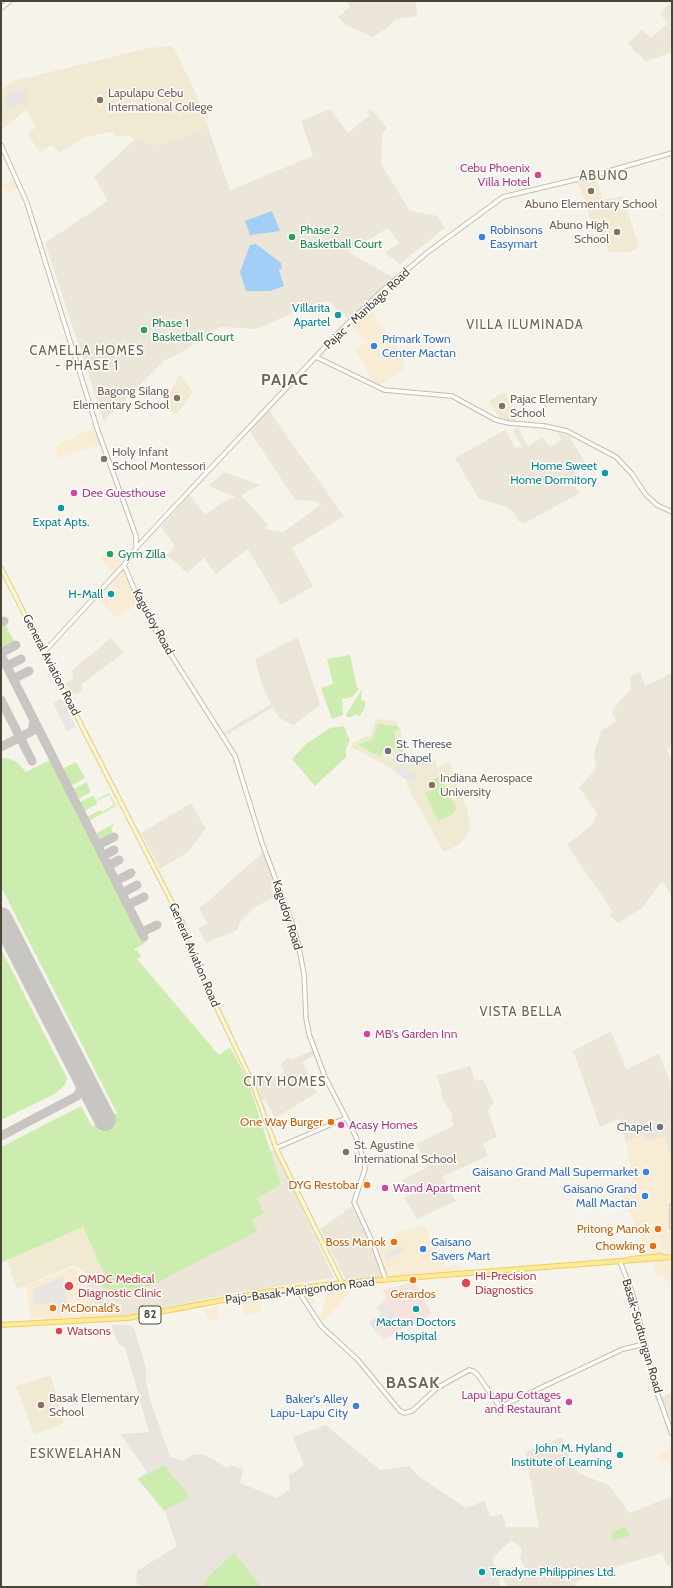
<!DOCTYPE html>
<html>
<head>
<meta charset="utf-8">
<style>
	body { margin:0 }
	#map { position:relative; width:673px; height:1588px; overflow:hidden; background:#f6f4ea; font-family:Cabin,sans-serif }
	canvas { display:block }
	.frame { position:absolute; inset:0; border:2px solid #4b4537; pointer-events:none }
</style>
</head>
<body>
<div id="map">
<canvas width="673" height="1588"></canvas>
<div class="frame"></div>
</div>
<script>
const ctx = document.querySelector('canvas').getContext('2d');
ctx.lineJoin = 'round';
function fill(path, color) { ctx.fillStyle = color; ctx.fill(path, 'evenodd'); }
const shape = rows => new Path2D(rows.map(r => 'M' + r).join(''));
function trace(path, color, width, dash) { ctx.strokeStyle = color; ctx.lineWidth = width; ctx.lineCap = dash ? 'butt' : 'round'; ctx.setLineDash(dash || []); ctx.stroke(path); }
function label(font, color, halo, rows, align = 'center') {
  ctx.font = font + ' Cabin,sans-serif'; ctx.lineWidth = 3; ctx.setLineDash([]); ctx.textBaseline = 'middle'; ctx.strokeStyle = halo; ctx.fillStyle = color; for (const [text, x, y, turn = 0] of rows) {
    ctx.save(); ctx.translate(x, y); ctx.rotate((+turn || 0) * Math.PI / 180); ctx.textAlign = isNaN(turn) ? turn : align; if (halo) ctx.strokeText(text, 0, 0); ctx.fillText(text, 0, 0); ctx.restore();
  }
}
fill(shape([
	[348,1,416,1,417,16,396,19,387,28,372,37,346,25,338,17,350,7],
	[671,1,672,1,672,52,645,62,639,53,637,54,628,43,642,30,651,38,668,23,660,14],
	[370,108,387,128,382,135,381,164,410,211,438,216,445,228,400,264,385,253,399,243,388,228,348,252,394,278,348,320,342,312,340,314,330,301,314,304,256,329,220,327,177,355,165,360,104,421,45,243,108,201,94,177,134,140,159,145,208,127,230,190,313,156,301,121,330,109,348,133,369,115,368,111],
	[270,408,274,418,344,516,292,548,313,586,281,605,248,549,216,574,204,558,187,573,167,555,175,546,161,527,189,495,205,515,220,504,235,497,208,486,224,472,260,485,241,495,268,525,265,529,283,532,322,504,314,501,295,500,249,430],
	[518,427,528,447,542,437,550,447,561,440,557,432,569,436,587,466,570,478,580,493,525,523,518,521,515,514,507,507,479,499,455,458,505,430,516,448,522,447,513,430],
	[298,637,320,705,294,725,279,718,273,707,225,736,223,733,271,704,261,682,255,659],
	[111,638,124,653,82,684,81,686,83,691,71,696,65,683,73,680,72,677,74,675,71,671],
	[640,672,645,686,672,673,672,745,667,749,672,761,672,896,662,881,642,908,618,923,610,915,613,912,567,845,592,825,597,813,579,787,596,769,594,753,601,731,616,721,612,712,620,700,631,690,630,676],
	[191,803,206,829,188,852,160,869,141,833],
	[263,852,275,882,270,887,275,897,255,907,240,922,238,930,206,943,198,928,208,924,199,909],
	[611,1031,626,1069,659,1054,672,1086,672,1162,646,1142,643,1136,626,1142,619,1119,600,1127,573,1051],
	[313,1050,314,1055,303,1062,317,1093,275,1118,265,1099,262,1100,255,1080,273,1073,275,1077,284,1072,281,1063,289,1057,291,1060],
	[470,1066,475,1081,483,1079,494,1103,488,1110,497,1137,483,1143,488,1156,442,1177,456,1201,417,1219,404,1198,411,1193,402,1180,428,1167,416,1144,453,1126,452,1114,441,1096,442,1091,436,1076],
	[275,1149,334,1278,235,1293,141,1313,103,1317,101,1310,96,1307,85,1286,93,1278,116,1299,258,1231,252,1220,257,1199,281,1184,270,1151],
	[354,1205,372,1246,382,1278,346,1280,320,1229],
	[672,1392,672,1416,669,1418,663,1403,664,1403,661,1398],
	[562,1437,575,1468,580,1474,609,1485,630,1513,672,1496,672,1564,667,1566,662,1553,606,1570,602,1568,575,1583,576,1587,507,1587,501,1573,509,1568,513,1577,526,1569,520,1559,522,1548,511,1540,507,1527,539,1527,525,1452]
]), '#ebe6d8');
fill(shape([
	[15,180,18,188,8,193,1,186],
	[369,306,403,357,404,370,379,386,373,382,355,349,365,342,350,323],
	[95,427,101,444,59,458,54,446],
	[112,549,122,565,114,574,101,559,102,556],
	[123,570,140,603,117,618,96,598],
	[643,1136,646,1141,665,1136,672,1162,672,1202,670,1213,671,1253,649,1256,619,1189,633,1182,626,1142],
	[425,1225,445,1268,460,1264,461,1271,386,1277,377,1247,402,1231],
	[671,1260,672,1280,666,1281,664,1275,655,1276,653,1262],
	[75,1267,96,1307,101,1310,103,1317,80,1319,47,1320,47,1318,31,1319,26,1286],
	[346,1288,349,1294,323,1322,320,1319,327,1290],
	[314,1292,315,1304,309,1304,302,1293],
	[261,1299,261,1311,245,1316,241,1303],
	[217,1306,220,1318,209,1321,204,1310],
	[672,1446,672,1467,671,1468,667,1461,662,1464,657,1456]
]), '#f9ecd4');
fill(shape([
	[111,1325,129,1325,134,1328,146,1368,146,1382,150,1399,170,1457,183,1461,193,1455,203,1454,228,1468,229,1465,244,1469,240,1483,277,1498,290,1489,289,1475,304,1466,293,1437,326,1425,380,1470,410,1466,417,1475,466,1508,484,1501,491,1517,502,1514,511,1540,492,1559,499,1574,500,1587,144,1587,136,1584,137,1571,177,1546,165,1512,137,1479,147,1472,120,1434,149,1432,125,1347,118,1343]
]), '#e9e5de');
fill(shape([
	[173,46,194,89,208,127,159,145,134,140,130,135,116,137,111,132,85,137,59,153,51,145,40,152,34,144,28,134,36,127,26,110,1,130,1,91,13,81,149,48],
	[596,177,603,200,623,196,639,247,629,252,607,252,608,247,590,218,578,182],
	[180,375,193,392,176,415,161,405],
	[504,392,515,411,515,421,500,419,489,401],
	[376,719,397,721,401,732,403,753,404,755,408,754,411,762,423,755,434,760,438,768,449,762,467,809,471,828,460,844,444,852,407,786,407,780,382,763,351,747,353,742,371,735],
	[83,1227,104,1274,93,1278,74,1265,17,1289,7,1261],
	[51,1375,64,1423,34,1434,16,1386]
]), '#f0ead3');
fill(shape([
	[414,1282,432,1314,409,1329,407,1326,384,1340,369,1322,381,1314,377,1307,387,1298,382,1290]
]), '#f7e3dd');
fill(shape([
	[4,622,15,643,1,651,1,624],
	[350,655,357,687,359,689,352,697,342,699,343,715,332,719,321,688,333,684,327,659],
	[362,689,361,700,365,701,365,707,360,716,355,714,352,717,347,717,346,715],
	[378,724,397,726,400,730,395,731,395,747,402,747,403,753,386,745,381,755,382,758,358,745,372,739],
	[344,726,350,741,346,748,346,757,315,786,292,759,306,744,330,728],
	[1,758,8,758,17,762,26,772,52,759,145,943,134,949,135,951,137,950,141,957,137,959,219,1055,230,1047,248,1081,281,1184,257,1199,264,1213,252,1220,258,1231,127,1298,116,1299,93,1278,104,1274,83,1227,1,1263,1,1147,81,1106,92,1126,117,1113,1,887],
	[76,762,85,778,71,786,62,769],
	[440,776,456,808,453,814,438,821,425,793,433,789,430,781],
	[87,782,91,792,80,798,77,797,73,791,75,788],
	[109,793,116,806,89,821,87,817,100,810,102,812,114,805,109,795,96,801,97,804,84,811,79,802,93,796,96,800],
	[113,824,114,826,111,828,114,836,100,843,95,834],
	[1,949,67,1078,65,1085,55,1094,1,1120],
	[164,1465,190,1497,164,1511,139,1479],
	[626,1527,629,1536,613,1541,611,1532],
	[234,1553,262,1587,201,1587,211,1574]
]), '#cdedb0');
fill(shape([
	[25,89,28,102,8,107,5,96,10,95,10,92],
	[62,699,76,727,67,731,53,703],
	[400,760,409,773,416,776,415,782,410,783,398,774,400,768,394,765,395,762,399,764],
	[402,1246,405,1251,387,1260,385,1254],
	[64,1276,68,1310,74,1310,74,1313,58,1314,58,1304,35,1305,32,1290],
	[383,1303,395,1316,376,1333,370,1323,381,1314,378,1308]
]), '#e8e6e2');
fill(shape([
	[272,211,280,231,250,235,245,221],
	[256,244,281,263,282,268,279,270,284,286,270,291,246,291,240,272,250,245]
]), '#a2cef7');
trace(shape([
	[1,622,4,621],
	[1,653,16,645],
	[1,655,144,937],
	[7,666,21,659],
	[13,679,29,671],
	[1,700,32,761],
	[1,747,32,731,34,721],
	[98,845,114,837],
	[103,856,114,850],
	[108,866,119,860],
	[116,881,131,873],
	[122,893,137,885],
	[128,905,144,897],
	[142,932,157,925],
	[1,1136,77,1096,82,1086,83,1078]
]), '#c8c6c2', 9);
trace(shape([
	[1,918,105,1120]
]), '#c8c6c2', 22);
const tertiary = shape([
	[1,8,10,1],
	[1,145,27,203,98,431,136,536,136,548],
	[316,357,384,390,452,396,496,420,509,423,545,426,567,431,616,457,632,474,646,495,657,505,672,512],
	[124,565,138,598,153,626,235,756,262,843,292,923,298,943,304,974,306,1018,309,1034,325,1077,356,1137,364,1161,365,1169,354,1202,373,1244,386,1280],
	[44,652,124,565,136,548,176,505,342,329,382,291,428,252,503,197,595,175,672,153],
	[276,1148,346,1118],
	[672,1206,672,1227],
	[620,1261,633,1295,658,1395,672,1434],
	[297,1289,321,1326,358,1360,400,1411,404,1413,412,1411,437,1388,469,1370,473,1371,477,1374,500,1407,623,1349,645,1344]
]);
const secondary = shape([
	[1,568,183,924,188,947,252,1082,276,1148,342,1283]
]);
const primary = shape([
	[631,1259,661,1256],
	[1,1325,128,1318,265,1292,342,1283,672,1257]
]);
trace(tertiary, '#c3bdac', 5.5);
trace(secondary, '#dacd96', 5.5);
trace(primary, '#eecf60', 6);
trace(tertiary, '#fff', 3.5);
trace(secondary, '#fff7cb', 3.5);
trace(primary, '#ffea9a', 4);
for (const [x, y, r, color] of [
	[100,100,4,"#8d6e63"],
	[538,175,4,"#d1479c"],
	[591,191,4,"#8d6e63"],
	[617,232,4,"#8d6e63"],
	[292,237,4,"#2e9e5b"],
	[482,237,4,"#3f7fe0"],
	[338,315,4,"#0f9aa8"],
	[144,330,4,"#2e9e5b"],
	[374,346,4,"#3f7fe0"],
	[177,398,4,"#8d6e63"],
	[502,406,4,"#8d6e63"],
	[104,459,4,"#8d6e63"],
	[605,473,4,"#0f9aa8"],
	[74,493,4,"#d1479c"],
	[61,508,4,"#0f9aa8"],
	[110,554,4,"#2e9e5b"],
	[111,594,4,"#0f9aa8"],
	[388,751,4,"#6b7280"],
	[432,785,4,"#8d6e63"],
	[367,1034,4,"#d1479c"],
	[331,1122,4,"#e8710a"],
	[341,1125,4,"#d1479c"],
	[660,1127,4,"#6b7280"],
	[346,1152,4,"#8d6e63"],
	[646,1172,4,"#3f7fe0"],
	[367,1185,4,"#e8710a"],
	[385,1188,4,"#d1479c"],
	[645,1196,4,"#3f7fe0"],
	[658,1229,4,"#e8710a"],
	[394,1242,4,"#e8710a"],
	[653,1246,4,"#e8710a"],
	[423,1249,4,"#3f7fe0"],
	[413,1280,4,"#e8710a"],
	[466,1283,5,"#e0444e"],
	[69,1286,5,"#e0444e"],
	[53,1308,4,"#e8710a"],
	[416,1309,4,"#0f9aa8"],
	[59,1331,4,"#e0444e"],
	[569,1402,4,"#d1479c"],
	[41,1405,4,"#8d6e63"],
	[356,1406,4,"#3f7fe0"],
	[620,1455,4,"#0f9aa8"],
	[482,1572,4,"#0f9aa8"]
]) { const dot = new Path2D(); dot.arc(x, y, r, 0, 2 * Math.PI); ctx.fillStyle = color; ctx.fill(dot); trace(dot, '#fff', 1.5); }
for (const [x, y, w] of [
	[150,1315,22]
]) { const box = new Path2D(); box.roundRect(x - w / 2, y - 9, w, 18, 3); ctx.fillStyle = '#fff'; ctx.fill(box); trace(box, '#4b4537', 1); }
label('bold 11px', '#4b4537', null, [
	["82",150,1315]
]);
label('12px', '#785e54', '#fff', [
	["Lapulapu Cebu",108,93],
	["International College",108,107],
	["Abuno Elementary School",591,204,"center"],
	["Abuno High",609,225,"right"],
	["School",609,239,"right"],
	["Bagong Silang",169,391,"right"],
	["Elementary School",169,405,"right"],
	["Pajac Elementary",510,399],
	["School",510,413],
	["Holy Infant",112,452],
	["School Montessori",112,466],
	["Indiana Aerospace",440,778],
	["University",440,792],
	["St. Agustine",354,1145],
	["International School",354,1159],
	["Basak Elementary",49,1398],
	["School",49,1412]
], 'left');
label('12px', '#b23c85', '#fff', [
	["Cebu Phoenix",530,168,"right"],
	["Villa Hotel",530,182,"right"],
	["Dee Guesthouse",82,493],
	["MB's Garden Inn",375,1034],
	["Acasy Homes",349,1125],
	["Wand Apartment",393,1188],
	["Lapu Lapu Cottages",561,1395,"right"],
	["and Restaurant",561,1409,"right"]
], 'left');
label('12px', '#27864d', '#fff', [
	["Phase 2",300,230],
	["Basketball Court",300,244],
	["Phase 1",152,323],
	["Basketball Court",152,337],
	["Gym Zilla",118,554]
], 'left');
label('12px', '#366cbe', '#fff', [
	["Robinsons",490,230],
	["Easymart",490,244],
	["Primark Town",382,339],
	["Center Mactan",382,353],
	["Gaisano Grand Mall Supermarket",638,1172,"right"],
	["Gaisano Grand",637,1189,"right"],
	["Mall Mactan",637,1203,"right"],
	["Gaisano",431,1242],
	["Savers Mart",431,1256],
	["Baker's Alley",348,1399,"right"],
	["Lapu-Lapu City",348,1413,"right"]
], 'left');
label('12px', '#0d838f', '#fff', [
	["Villarita",330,308],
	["Apartel",330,322],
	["Home Sweet",597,466],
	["Home Dormitory",597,480],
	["Expat Apts.",61,522,"center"],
	["H-Mall",103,594],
	["Mactan Doctors",416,1322,"center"],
	["Hospital",416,1336,"center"],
	["John M. Hyland",612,1448],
	["Institute of Learning",612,1462],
	["Teradyne Philippines Ltd.",490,1572,"left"]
], 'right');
label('12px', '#4b4537', '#fff', [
	["Pajac - Maribago Road",367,309,-43],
	["Kagudoy Road",153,622,61],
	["General Aviation Road",51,665,63],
	["Kagudoy Road",287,915,72],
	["General Aviation Road",194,955,67],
	["Pajo-Basak-Marigondon Road",300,1291,-7],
	["Basak-Sudtungan Road",642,1336,74]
]);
label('12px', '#5b616d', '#fff', [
	["St. Therese",396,744],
	["Chapel",396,758],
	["Chapel",652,1127,"right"]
], 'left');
label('12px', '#c56008', '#fff', [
	["One Way Burger",323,1122],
	["DYG Restobar",359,1185],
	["Pritong Manok",650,1229],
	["Boss Manok",386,1242],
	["Chowking",645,1246],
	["Gerardos",413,1294,"center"],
	["McDonald's",61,1308,"left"]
], 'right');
label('12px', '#be3a42', '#fff', [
	["Hi-Precision",475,1276],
	["Diagnostics",475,1290],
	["OMDC Medical",78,1279],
	["Diagnostic Clinic",78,1293],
	["Watsons",67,1331]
], 'left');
ctx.letterSpacing = '1px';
label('13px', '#6f644d', '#fff', [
	["ABUNO",604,176],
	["VILLA ILUMINADA",525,325],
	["CAMELLA HOMES",87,351],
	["- PHASE 1",87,366],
	["VISTA BELLA",521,1012],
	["CITY HOMES",285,1082],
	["ESKWELAHAN",76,1454]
]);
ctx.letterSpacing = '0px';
ctx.letterSpacing = '1px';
label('bold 16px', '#6f644d', '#fff', [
	["PAJAC",285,380],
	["BASAK",413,1383]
]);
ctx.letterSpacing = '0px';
</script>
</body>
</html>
